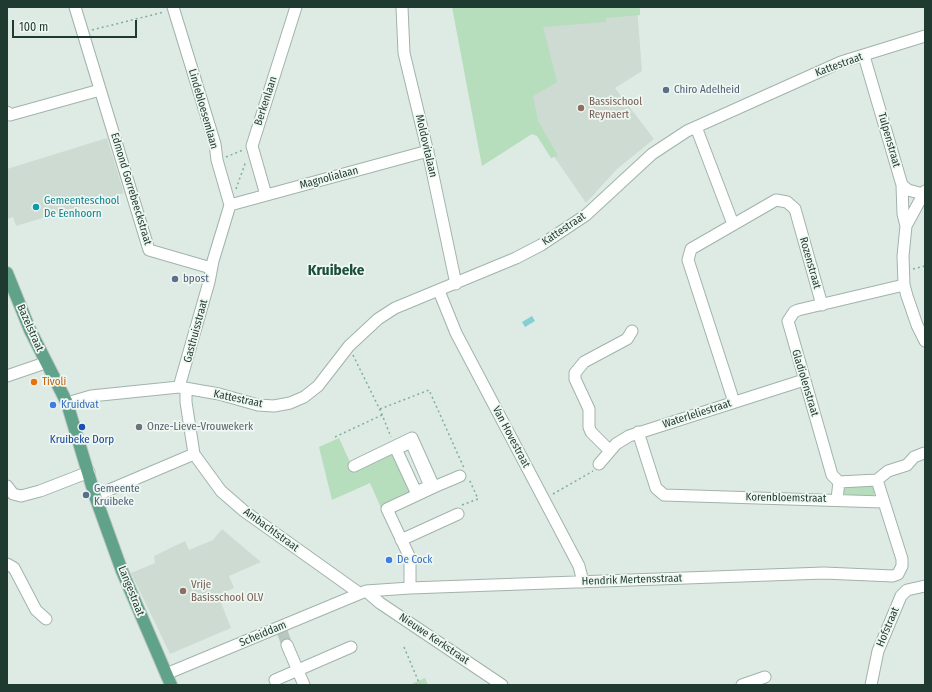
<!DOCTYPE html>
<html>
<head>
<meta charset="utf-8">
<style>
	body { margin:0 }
	#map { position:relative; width:932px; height:692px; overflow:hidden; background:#deebe4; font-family:"Fira Sans Condensed",sans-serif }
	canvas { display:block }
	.frame { position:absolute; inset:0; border:8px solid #1f3b31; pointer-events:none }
	.scale { position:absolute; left:12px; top:20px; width:125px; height:18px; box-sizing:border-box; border:2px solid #1f3b31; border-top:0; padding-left:5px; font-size:12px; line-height:14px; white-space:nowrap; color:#1f3b31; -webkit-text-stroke:3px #eff7f2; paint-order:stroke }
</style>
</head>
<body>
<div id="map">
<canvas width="932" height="692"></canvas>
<div class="frame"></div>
<div class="scale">100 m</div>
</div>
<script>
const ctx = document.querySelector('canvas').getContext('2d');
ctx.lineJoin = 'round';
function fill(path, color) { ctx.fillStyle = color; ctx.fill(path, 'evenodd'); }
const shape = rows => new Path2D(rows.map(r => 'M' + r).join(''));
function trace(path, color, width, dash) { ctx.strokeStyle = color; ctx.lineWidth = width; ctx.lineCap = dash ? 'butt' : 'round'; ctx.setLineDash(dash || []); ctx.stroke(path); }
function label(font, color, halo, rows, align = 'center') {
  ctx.font = font + ' "Fira Sans Condensed",sans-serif'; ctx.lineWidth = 3.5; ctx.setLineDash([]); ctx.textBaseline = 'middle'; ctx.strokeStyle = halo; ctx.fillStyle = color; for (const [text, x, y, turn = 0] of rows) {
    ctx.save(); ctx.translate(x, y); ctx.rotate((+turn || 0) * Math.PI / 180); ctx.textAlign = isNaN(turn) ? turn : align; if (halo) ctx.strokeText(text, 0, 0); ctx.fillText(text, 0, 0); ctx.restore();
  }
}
fill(shape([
	[513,7,637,7,642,71,615,88,654,139,617,169,586,203,535,129],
	[107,138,124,193,16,226,13,217,7,219,7,169],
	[222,529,261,562,229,576,234,588,218,595,231,628,170,654,131,573,155,563,154,556,185,541,189,550,213,540]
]), '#cddbd3');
fill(shape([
	[452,7,640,7,640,15,606,18,606,22,543,27,557,82,533,96,538,121,558,156,551,158,537,136,532,134,482,166],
	[339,438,354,471,397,451,416,492,381,508,370,483,332,500,319,447],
	[870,485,875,490,874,495,871,497,847,496,843,493,843,487],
	[425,678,428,685,409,685,416,682]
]), '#b6ddbc');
fill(shape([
	[532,316,535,321,525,327,522,322]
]), '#83cfd3');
trace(shape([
	[282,631,287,645]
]), '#b8c8c0', 11, [11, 5.5]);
const minor = shape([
	[75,7,149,250,211,268],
	[173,7,215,144,217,160,230,205],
	[402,7,404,53,430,161,456,284],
	[864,56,902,185,903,214,906,226],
	[7,112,10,115,100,90],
	[696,127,733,224],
	[902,185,908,190,923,194],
	[925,191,906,226,903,256,904,285,907,296,917,325,925,341],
	[266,195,252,146,296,7],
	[230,205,428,151],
	[439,291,456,333,579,566,583,582],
	[7,376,45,363],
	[179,387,209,282,213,261,230,205],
	[186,388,186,402,194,454],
	[734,402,688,260,691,249,776,200,787,202,795,209,822,305],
	[67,403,91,396,179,387,219,394,258,405,274,406,290,403,304,397,318,386,349,346,378,319,395,308,516,258,541,245,586,215,652,154,687,131,841,62,925,36],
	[638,432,656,488,664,495,883,502],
	[411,442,430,486,416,492,396,449,411,442],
	[610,451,591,432,589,427,589,409,575,379,575,373,584,362,627,339,632,331],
	[194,454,221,491,244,511,359,593],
	[599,464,616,444,629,436,804,380],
	[354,466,412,438,434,487,387,509,410,558,410,588],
	[877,480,902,559,902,566,898,574],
	[877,480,888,471,907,465,914,457,924,453],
	[839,482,877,480],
	[7,486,13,494,21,496,40,491,89,472],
	[434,487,460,476],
	[95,496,194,454],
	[837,499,839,482,832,475,788,321,794,312,798,310,904,285],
	[401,540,458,514],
	[7,564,14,568,36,610,46,619],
	[366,591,380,603,502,685],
	[287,645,304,685],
	[166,674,366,591,410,588,824,573,893,576,898,574],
	[275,680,351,647],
	[742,685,765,677],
	[871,685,878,651,901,596,907,590,925,586]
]);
const major = shape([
	[7,273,30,330,67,403,95,496,122,571,171,685]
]);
trace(minor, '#a1b3ab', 13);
trace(major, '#c0c8c5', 14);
trace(shape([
	[92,30,164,12],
	[226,157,243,150],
	[236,189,246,161],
	[913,269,925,266],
	[353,355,381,412,391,437],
	[380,409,429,390,464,468],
	[335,437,382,415],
	[553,494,593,471],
	[462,505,478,499,469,479],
	[404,647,420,685],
	[415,685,419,683]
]), '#7db09b', 1.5, [2, 3]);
trace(minor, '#fff', 11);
trace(major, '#61a28a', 12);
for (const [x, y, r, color] of [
	[666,90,4,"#5c6f8a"],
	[581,108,4,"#8d6e63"],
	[36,207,4,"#0f9aa8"],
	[175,279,4,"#5c6f8a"],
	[34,382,4,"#e8710a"],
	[53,405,4,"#3f7fe0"],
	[82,427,4,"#1a4fb4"],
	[139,427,4,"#6b7280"],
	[86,495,4,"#5c6f8a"],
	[389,560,4,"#3f7fe0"],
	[183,591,4,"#8d6e63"]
]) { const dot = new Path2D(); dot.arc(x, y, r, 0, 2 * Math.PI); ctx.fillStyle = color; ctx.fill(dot); trace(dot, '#eff7f2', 1.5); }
label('11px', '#1f3b31', '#eff7f2', [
	["Kattestraat",839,65,-20],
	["Berkenlaan",266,101,-72],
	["Lindebloesemlaan",203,109,74],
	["Tulpenstraat",889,140,74],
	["Moldovitalaan",426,146,77],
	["Magnolialaan",329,178,-15],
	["Edmond Gorrebeeckstraat",131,189,73],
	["Kattestraat",564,229,-34],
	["Rozenstraat",810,263,74],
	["Bazelstraat",30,328,66],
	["Gasthuisstraat",196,331,-75],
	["Gladiolenstraat",805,383,73],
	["Kattestraat",238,399,12],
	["Waterleliestraat",697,414,-18],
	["Van Hovestraat",511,437,62],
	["Korenbloemstraat",786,498,1],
	["Ambachtstraat",271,530,36],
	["Hendrik Mertensstraat",632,580,-2],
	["Langestraat",131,591,68],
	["Hofstraat",888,627,-67],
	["Scheiddam",263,634,-23],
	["Nieuwe Kerkstraat",434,639,34]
]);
label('11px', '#4e5e75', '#eff7f2', [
	["Chiro Adelheid",674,90],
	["bpost",183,279],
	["Gemeente",94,489],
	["Kruibeke",94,502]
], 'left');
label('11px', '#785e54', '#eff7f2', [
	["Bassischool",589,102],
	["Reynaert",589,115],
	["Vrije",191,585],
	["Basisschool OLV",191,598]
], 'left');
label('11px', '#0d838f', '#eff7f2', [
	["Gemeenteschool",44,201],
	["De Eenhoorn",44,214]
], 'left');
label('11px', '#c56008', '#eff7f2', [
	["Tivoli",42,382]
], 'left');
label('11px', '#366cbe', '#eff7f2', [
	["Kruidvat",61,405],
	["De Cock",397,560]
], 'left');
label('11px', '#5b616d', '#eff7f2', [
	["Onze-Lieve-Vrouwekerk",147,427]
], 'left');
label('11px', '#164399', '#eff7f2', [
	["Kruibeke Dorp",82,440]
]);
label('bold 15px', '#1b4e3c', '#eff7f2', [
	["Kruibeke",336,271]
]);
</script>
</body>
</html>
